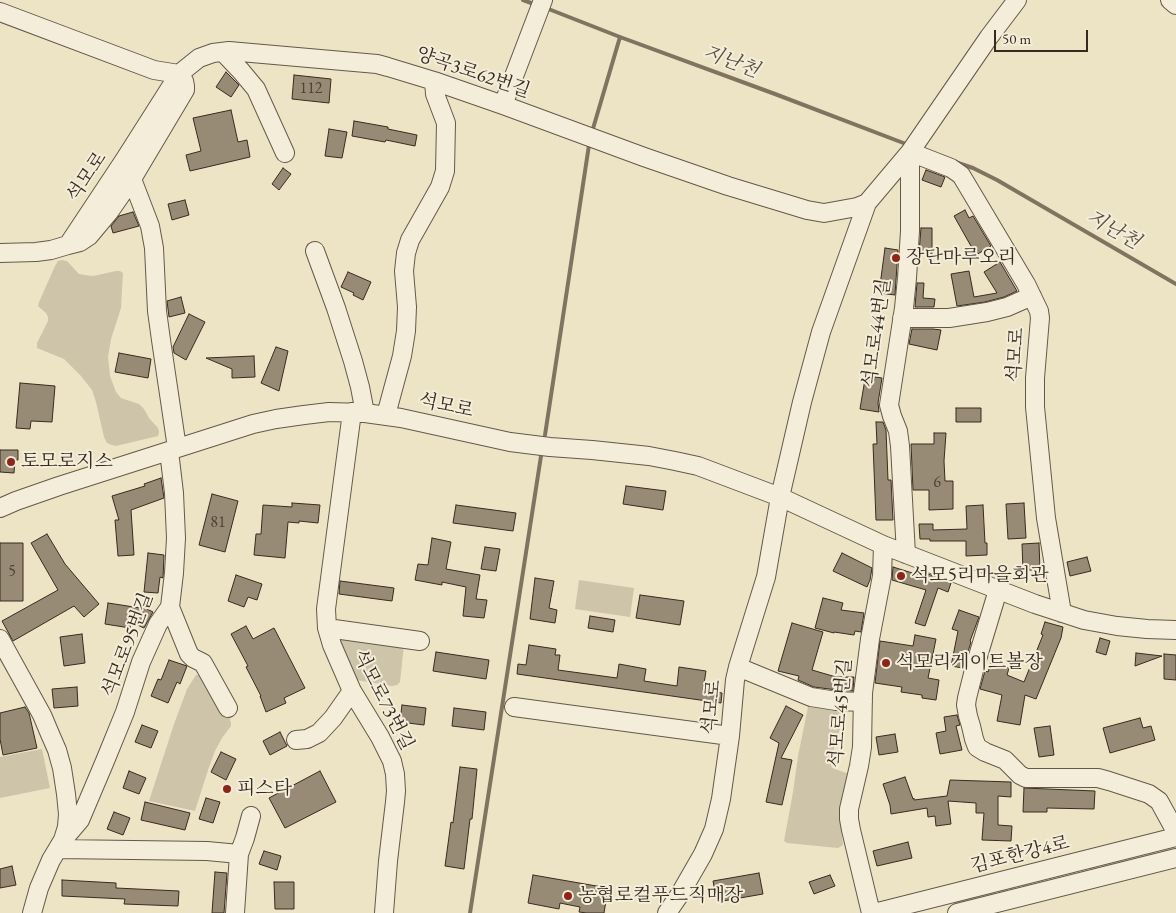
<!DOCTYPE html>
<html>
<head>
<meta charset="utf-8">
<style>
	body { margin:0 }
	#map { position:relative; width:1176px; height:913px; overflow:hidden; background:#ede4c6; font-family:"EB Garamond",serif }
	canvas { display:block }
	.scale { position:absolute; left:994px; top:30px; width:94px; height:22px; box-sizing:border-box; border:2px solid #392a1f; border-top:0; padding-left:6px; font-size:15px; line-height:18px; white-space:nowrap; color:#392a1f; -webkit-text-stroke:4px #f3edda; paint-order:stroke }
</style>
</head>
<body>
<div id="map">
<canvas width="1176" height="913"></canvas>
<div class="scale">50 m</div>
</div>
<script>
const ctx = document.querySelector('canvas').getContext('2d');
ctx.lineJoin = 'round';
function fill(path, color) { ctx.fillStyle = color; ctx.fill(path, 'evenodd'); }
const shape = rows => new Path2D(rows.map(r => 'M' + r).join(''));
function trace(path, color, width, dash) { ctx.strokeStyle = color; ctx.lineWidth = width; ctx.lineCap = dash ? 'butt' : 'round'; ctx.setLineDash(dash || []); ctx.stroke(path); }
function label(font, color, halo, rows, align = 'center') {
  ctx.font = font + ' "EB Garamond","Noto Serif KR",serif'; ctx.lineWidth = 4; ctx.setLineDash([]); ctx.textBaseline = 'middle'; ctx.strokeStyle = halo; ctx.fillStyle = color; for (const [text, x, y, turn = 0] of rows) {
    ctx.save(); ctx.translate(x, y); ctx.rotate((+turn || 0) * Math.PI / 180); ctx.textAlign = isNaN(turn) ? turn : align; if (halo) ctx.strokeText(text, 0, 0); ctx.fillText(text, 0, 0); ctx.restore();
  }
}
fill(shape([
	[62,260,67,261,79,274,85,275,93,276,116,271,120,271,123,273,121,308,111,339,108,357,110,376,116,392,121,398,139,404,144,409,149,418,158,428,159,432,158,436,116,446,112,445,107,443,104,437,96,402,92,390,81,376,64,359,37,348,37,343,48,321,48,317,46,313,38,306,39,302,55,266,58,261],
	[579,580,634,588,630,617,575,609],
	[340,637,404,645,400,682,397,685,392,686,356,680,337,639],
	[196,675,199,675,202,678,230,719,231,723,231,726,222,738,215,751,208,770,195,811,149,801,174,724,187,689],
	[809,702,840,710,842,714,842,722,830,762,832,768,849,774,841,808,840,819,843,845,838,848,787,843,784,841,793,792,798,756],
	[42,749,50,788,0,798,0,757]
]), '#cec4aa');
trace(shape([
	[523,0,534,4],
	[546,8,620,37,775,94,906,144],
	[592,132,620,37],
	[955,162,973,168,997,180,1176,284],
	[545,435,589,145],
	[470,913,541,456]
]), '#807461', 4);
const building = shape([
	[226,72,239,85,231,97,216,87,226,72],
	[294,75,331,79,329,103,292,99,294,75],
	[231,110,238,142,247,140,250,157,190,171,186,155,201,151,193,118,231,110],
	[354,121,388,127,388,129,417,135,415,146,386,140,385,142,352,136,354,121],
	[329,129,347,132,342,158,325,156,329,129],
	[283,168,291,174,279,190,272,184,283,168],
	[926,170,945,177,941,187,922,180,926,170],
	[185,200,189,215,172,220,168,204,185,200],
	[965,210,969,218,973,216,991,246,976,255,954,216,965,210],
	[133,212,139,226,113,233,111,226,119,216,133,212],
	[921,228,932,228,932,254,919,253,921,228],
	[885,248,898,250,895,295,879,293,885,248],
	[1000,262,1017,291,1004,297,985,302,957,306,951,274,969,271,974,297,997,293,984,272,1000,262],
	[348,272,371,282,363,300,353,295,354,293,341,287,348,272],
	[917,283,924,283,923,298,935,299,934,307,915,307,917,283],
	[181,297,185,313,169,317,167,301,181,297],
	[189,314,205,322,186,360,174,353,173,347,189,314],
	[912,329,933,329,941,330,937,350,909,344,912,329],
	[276,347,288,351,279,391,261,383,276,347],
	[119,353,151,359,148,378,115,372,119,353],
	[254,356,255,377,232,378,232,369,206,358,254,356],
	[875,377,882,378,878,403,879,412,860,409,865,379,874,381,875,377],
	[20,383,55,386,52,422,31,421,30,429,16,428,20,383],
	[956,408,981,408,981,422,956,422,956,408],
	[876,422,883,422,886,430,888,480,891,480,893,520,876,520,873,444,877,444,876,422],
	[934,433,946,433,944,461,945,481,953,481,953,509,929,510,929,490,913,490,911,444,934,444,934,433],
	[0,450,18,450,18,460,15,460,14,473,0,472,0,450],
	[161,478,164,498,131,510,134,555,118,556,115,520,119,520,112,496,145,486,144,484,161,478],
	[626,486,666,491,663,510,623,504,626,486],
	[212,494,238,501,225,552,199,545,212,494],
	[292,503,320,505,318,523,299,521,299,523,288,522,285,558,254,555,256,534,261,534,263,505,292,507,292,503],
	[1024,503,1026,538,1008,539,1006,504,1024,503],
	[456,505,516,513,513,531,453,523,456,505],
	[983,505,985,543,987,543,987,555,966,556,966,541,930,541,930,539,920,539,919,524,933,524,933,530,967,529,966,506,983,505],
	[47,534,65,564,99,604,84,617,74,606,13,641,2,621,58,590,31,543,47,534],
	[432,538,451,542,446,569,480,575,476,599,487,600,484,618,463,616,466,587,442,582,442,585,415,580,418,564,428,565,432,538],
	[0,543,23,543,23,601,0,601,0,543],
	[1039,543,1040,570,1023,570,1022,544,1039,543],
	[485,547,500,549,496,571,481,569,485,547],
	[148,553,164,555,163,578,160,577,158,593,144,592,148,553],
	[842,553,872,568,870,580,867,587,833,571,842,553],
	[1087,557,1091,571,1070,576,1067,562,1087,557],
	[893,567,922,576,923,572,951,583,948,592,938,588,925,626,915,623,926,590,892,580,893,567],
	[236,575,262,584,257,600,248,597,244,607,228,601,236,575],
	[535,578,554,581,549,608,557,610,555,623,530,619,535,578],
	[340,581,394,588,392,601,339,594,340,581],
	[640,595,684,601,680,625,636,618,640,595],
	[823,598,843,603,841,610,864,613,861,632,855,631,854,635,834,632,834,633,815,628,823,598],
	[108,603,147,609,153,612,144,628,131,622,130,628,105,624,108,603],
	[959,610,979,617,970,641,971,642,963,668,951,666,958,631,952,629,959,610],
	[590,616,615,620,613,632,588,628,590,616],
	[1045,622,1063,627,1061,638,1036,699,1025,695,1020,725,997,721,1002,695,980,689,985,671,988,672,991,663,1009,668,1007,675,1024,682,1043,635,1041,634,1045,622],
	[792,623,823,632,812,670,836,677,854,677,853,691,837,690,814,687,798,680,799,676,778,671,792,623],
	[246,626,253,639,274,628,305,688,284,698,286,703,266,712,260,696,261,696,246,667,248,666,231,634,246,626],
	[82,634,85,663,64,666,60,637,82,634],
	[915,635,936,639,928,678,939,680,936,700,922,698,922,695,901,692,902,687,875,683,880,641,913,646,915,635],
	[1100,638,1110,641,1106,655,1096,652,1100,638],
	[529,645,556,649,555,655,560,655,558,670,580,673,617,678,619,664,646,669,644,681,677,686,679,667,706,671,703,690,722,693,721,703,517,674,518,664,526,665,529,645],
	[436,652,489,660,486,679,433,671,436,652],
	[1136,653,1162,656,1135,666,1136,653],
	[1164,654,1176,655,1176,680,1164,679,1164,654],
	[169,660,187,666,180,684,177,682,168,703,151,696,158,679,161,680,169,660],
	[77,687,78,706,54,708,52,689,77,687],
	[402,705,426,708,424,725,400,722,402,705],
	[786,706,803,715,781,758,792,760,782,805,766,802,779,743,770,738,786,706],
	[25,707,29,713,37,748,3,755,0,739,0,713,25,707],
	[454,708,486,712,484,730,452,726,454,708],
	[957,715,960,725,956,726,962,750,940,754,936,733,946,731,944,717,957,715],
	[1140,718,1143,728,1151,726,1155,740,1110,753,1103,728,1140,718],
	[142,725,158,731,151,748,135,742,142,725],
	[1050,726,1054,755,1039,757,1034,728,1050,726],
	[280,732,287,746,270,755,263,741,280,732],
	[895,734,898,752,879,755,876,737,895,734],
	[221,752,236,759,226,780,211,772,221,752],
	[460,767,477,769,472,819,470,819,464,869,445,866,451,822,453,823,460,767],
	[129,771,146,778,139,794,123,788,129,771],
	[320,771,336,802,285,828,269,798,320,771],
	[905,777,913,799,914,798,914,800,947,796,950,780,1011,782,1011,797,998,796,998,825,1012,826,1011,841,982,840,984,813,976,813,976,803,948,801,951,824,936,826,935,816,928,817,927,808,891,814,890,805,883,784,905,777],
	[1024,788,1095,791,1094,809,1047,808,1047,812,1023,812,1024,788],
	[206,798,220,802,213,823,199,819,206,798],
	[145,802,190,813,185,830,141,820,145,802],
	[114,812,130,818,123,835,107,829,114,812],
	[908,842,912,858,877,866,873,851,908,842],
	[264,851,281,856,277,870,259,864,264,851],
	[12,866,16,885,0,888,0,869,12,866],
	[215,872,227,873,224,913,212,913,215,872],
	[759,873,763,894,717,902,713,881,759,873],
	[533,875,608,888,604,913,587,913,579,912,580,907,560,903,559,909,528,903,533,875],
	[830,875,835,886,814,894,809,882,830,875],
	[62,880,116,883,116,888,179,891,178,906,124,904,125,899,62,896,62,880],
	[274,882,294,882,294,909,275,909,274,882]
]);
fill(building, '#978b76');
trace(building, '#392a1f', 1);
const minor = shape([
	[1170,0,1176,5],
	[0,12,154,70,179,74],
	[223,52,241,71,256,89,285,153],
	[503,105,543,0],
	[910,152,951,168,961,175,1026,284,1039,311,1040,318,1035,378,1035,407,1046,518,1062,613],
	[132,179,150,226,154,248,157,311,161,340,177,448],
	[68,245,80,242,89,236,109,212,132,179,185,90,185,86,184,81,179,74],
	[315,251,336,308,353,361,360,387,365,413],
	[0,253,36,252,51,250,68,245,125,159,179,74,199,58,213,53,229,51,377,64,388,67,434,81,503,105,644,157,728,186,807,210,824,213,857,207,867,203,910,152,989,37,1017,0],
	[902,318,949,318,987,312,1007,307,1032,296],
	[352,412,326,609,327,628,332,645,352,691,380,737,392,761,395,774,396,791,395,802,388,861,384,913],
	[386,415,402,356,406,331,407,307,404,271,406,253,410,240,440,187,445,171,446,123,435,94,434,81],
	[0,508,16,501,59,486,253,424,276,419,304,415,329,412,365,413,401,418,510,442,550,447,592,450,649,456,675,461,698,466,780,497,883,545,1035,604,1084,620,1117,626,1147,629,1176,630],
	[906,554,900,446,898,431,892,416,889,405,904,308,907,278,910,231,910,152],
	[998,590,975,666,967,698,966,705,968,716,971,726,974,739,977,747,985,752,1005,760,1020,775,1026,778,1098,778,1109,781,1149,794,1159,801,1176,832],
	[170,607,189,654,193,658,203,663,228,708],
	[327,628,420,641],
	[0,639,42,715,50,734,57,750,62,768,66,794,68,814,67,827,63,840,51,860,39,888,32,913],
	[738,667,811,697,836,701,863,702],
	[514,707,730,736],
	[296,740,307,739,319,733,333,718,352,691],
	[63,840,80,820,105,761,125,712,141,662,158,624,170,607,174,573,176,538,174,493,169,451],
	[58,849,207,851,239,854,245,838,251,816],
	[235,913,239,854],
	[667,913,680,894,703,854,714,829,721,799,730,736,735,680,738,667,766,577,780,497,802,402,821,332,867,203],
	[871,913,851,830,849,819,849,809,859,766,862,747,863,693,870,639,882,576,883,545],
	[874,913,1176,837],
	[957,913,1176,858]
]);
trace(minor, '#665849', 20);
trace(minor, '#f3edda', 18);
for (const [x, y, r, color] of [
	[896,258,5,"#8f2418"],
	[11,462,5,"#8f2418"],
	[901,576,5,"#8f2418"],
	[886,663,5,"#8f2418"],
	[227,789,5,"#8f2418"],
	[568,896,5,"#8f2418"]
]) { const dot = new Path2D(); dot.arc(x, y, r, 0, 2 * Math.PI); ctx.fillStyle = color; ctx.fill(dot); trace(dot, '#f3edda', 2); }
label('16px', '#504235', null, [
	["112",311,89],
	["6",937,483],
	["81",218,523],
	["5",12,572]
]);
label('19px', '#392a1f', '#f3edda', [
	["양곡3로62번길",473,73,19],
	["석모로",87,177,-56],
	["석모로44번길",877,333,-82],
	["석모로",1016,355,-86],
	["석모로",446,406,12],
	["석모로95번길",128,645,-69],
	["석모로73번길",383,700,63],
	["석모로",712,707,-84],
	["석모로45번길",841,713,-85],
	["김포한강4로",1020,855,-14]
]);
label('19px', '#392a1f', '#f3edda', [
	["장단마루오리",906,258],
	["토모로지스",21,462],
	["석모5리마을회관",911,576],
	["석모리게이트볼장",896,663],
	["피스타",237,789],
	["농협로컬푸드직매장",578,896]
], 'left');
label('italic 20px', '#5d4f40', '#f3edda', [
	["지난천",731,62,21],
	["지난천",1113,230,30]
]);
</script>
</body>
</html>
